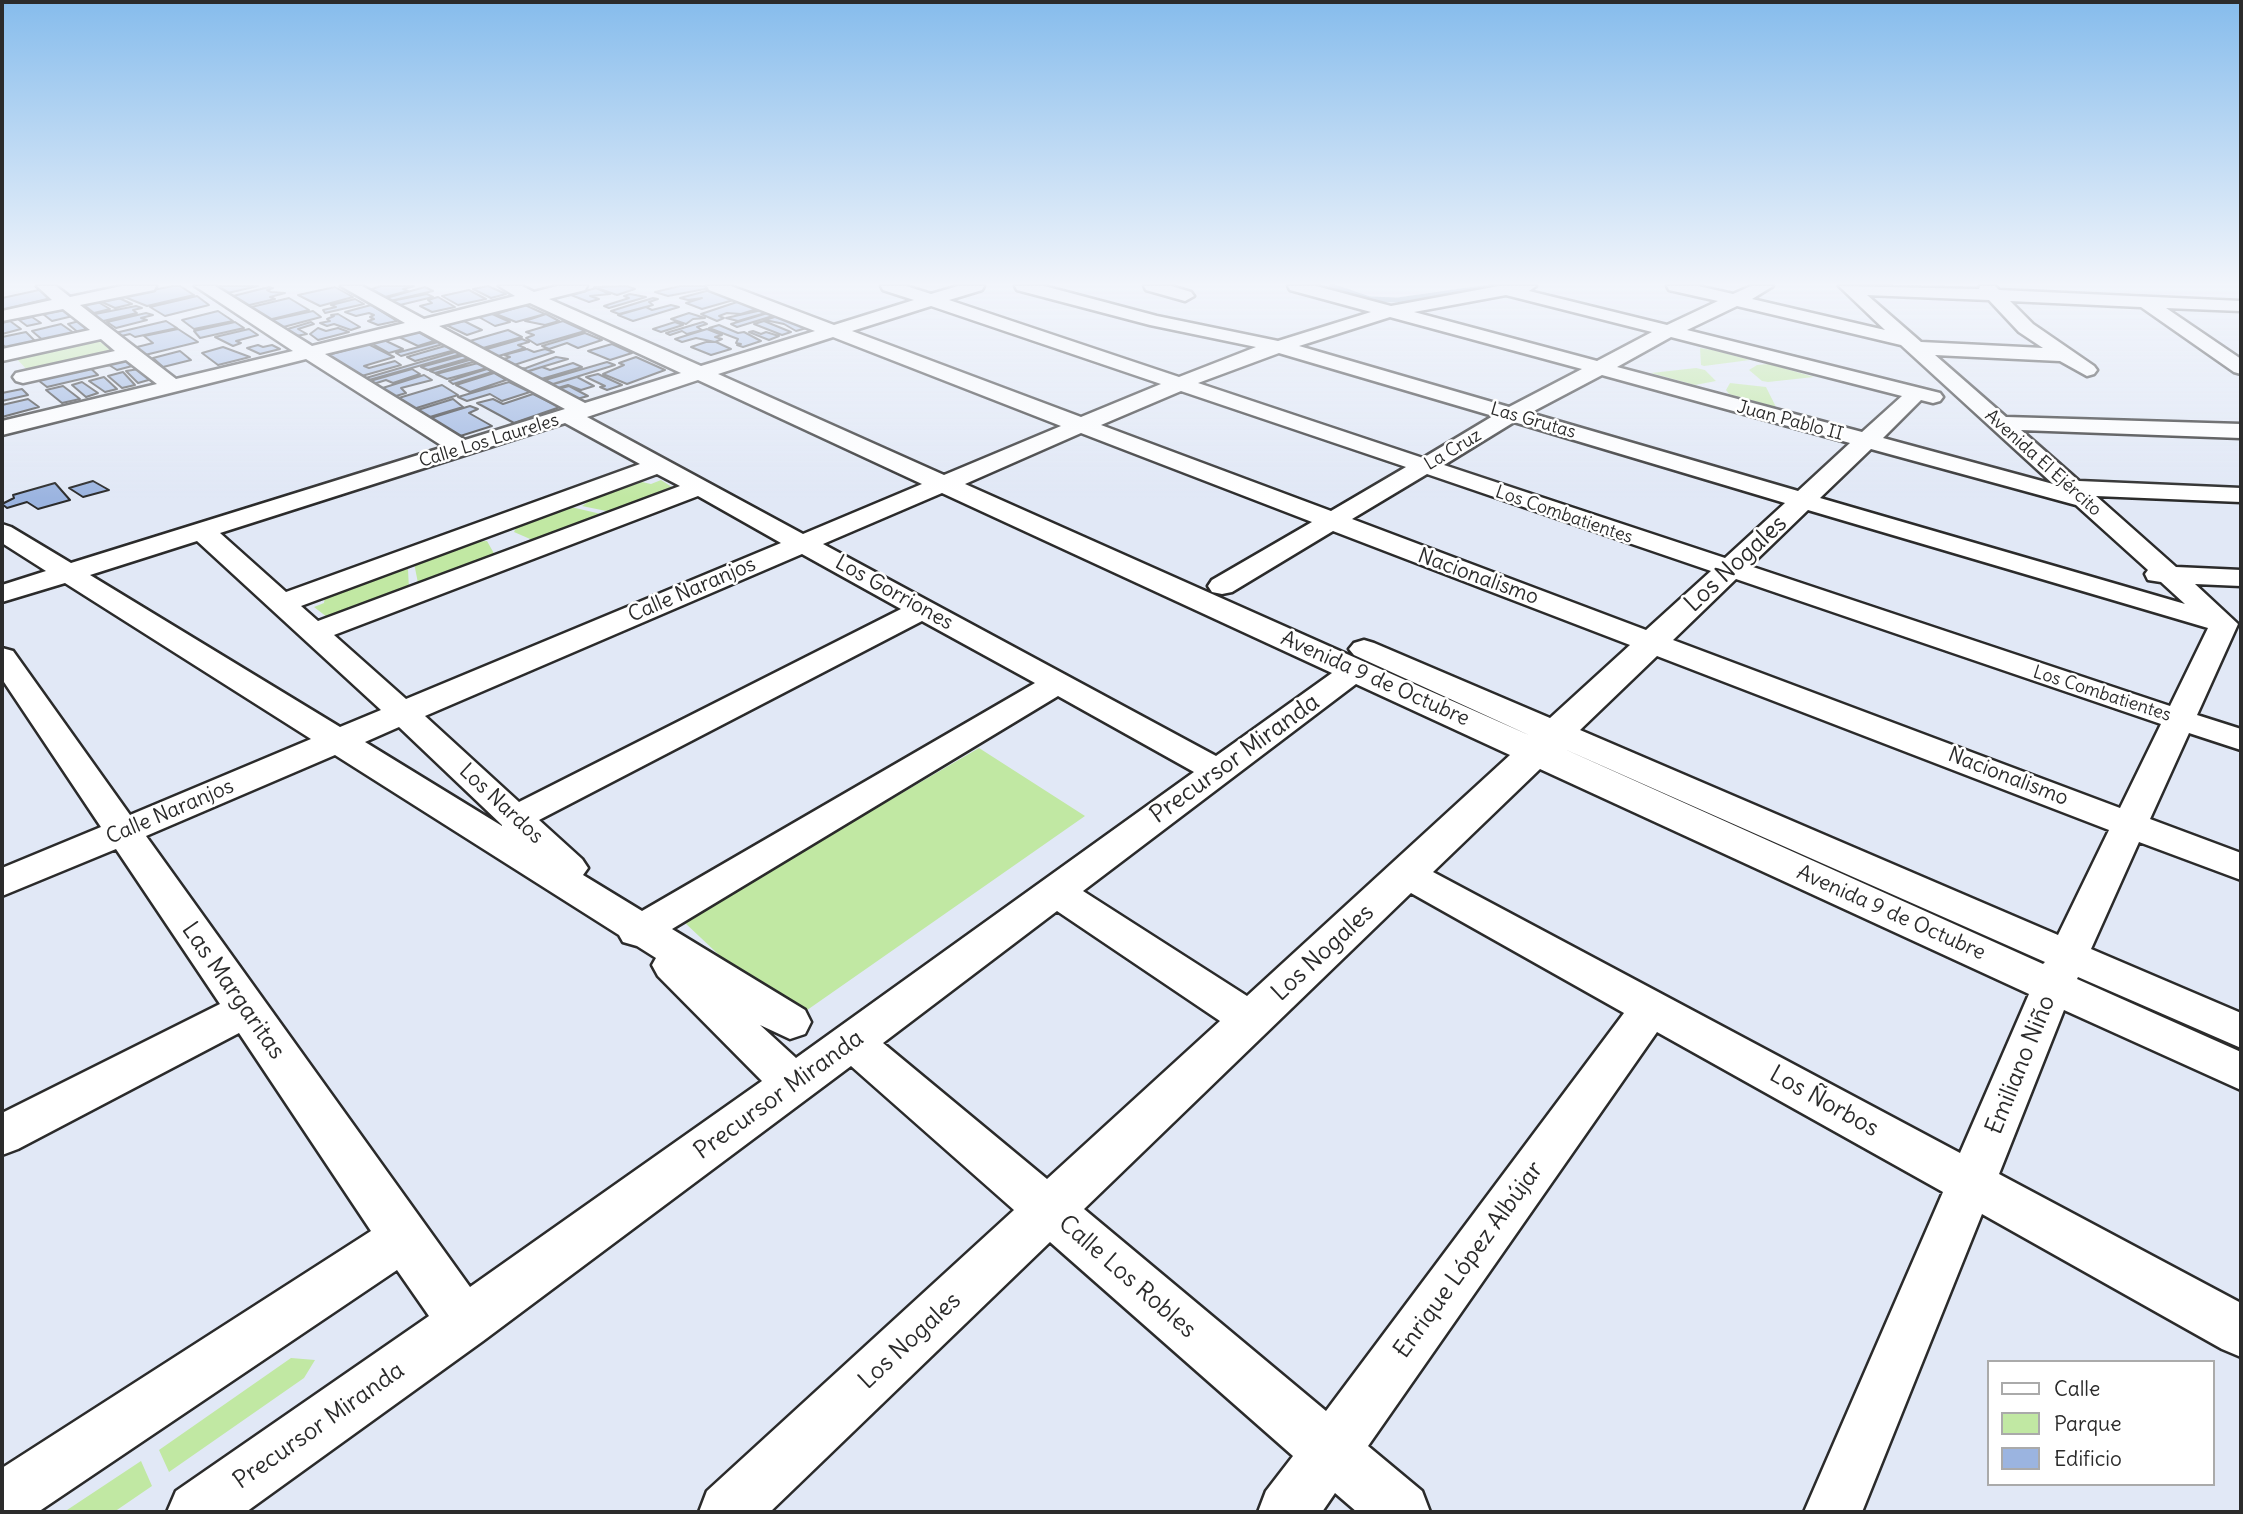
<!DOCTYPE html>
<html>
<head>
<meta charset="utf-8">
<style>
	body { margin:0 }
	#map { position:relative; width:2243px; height:1514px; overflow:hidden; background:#e1e8f6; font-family:Delius,sans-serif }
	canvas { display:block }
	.frame { position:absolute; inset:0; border:4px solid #2b2b2b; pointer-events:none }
	.legend { position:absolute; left:1987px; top:1360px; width:228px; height:126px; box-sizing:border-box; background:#fff; border:2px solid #aaa; margin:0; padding:9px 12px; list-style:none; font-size:21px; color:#2b2b2b }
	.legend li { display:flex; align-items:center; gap:14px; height:35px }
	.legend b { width:35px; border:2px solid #aaa }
</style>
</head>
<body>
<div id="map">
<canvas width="2243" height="1514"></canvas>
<div class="frame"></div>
<ul class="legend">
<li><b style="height:9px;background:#fff"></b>Calle</li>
<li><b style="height:19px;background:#c1e8a3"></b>Parque</li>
<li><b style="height:19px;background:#9bb4e0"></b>Edificio</li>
</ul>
</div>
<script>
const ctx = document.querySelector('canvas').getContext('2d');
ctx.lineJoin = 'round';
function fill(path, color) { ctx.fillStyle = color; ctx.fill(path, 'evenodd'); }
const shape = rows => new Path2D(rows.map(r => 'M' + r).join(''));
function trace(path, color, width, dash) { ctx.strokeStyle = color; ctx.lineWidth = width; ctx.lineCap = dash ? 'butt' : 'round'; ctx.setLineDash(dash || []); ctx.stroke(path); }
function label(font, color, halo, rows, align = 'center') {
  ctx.font = font + ' Delius,sans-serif'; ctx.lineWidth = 5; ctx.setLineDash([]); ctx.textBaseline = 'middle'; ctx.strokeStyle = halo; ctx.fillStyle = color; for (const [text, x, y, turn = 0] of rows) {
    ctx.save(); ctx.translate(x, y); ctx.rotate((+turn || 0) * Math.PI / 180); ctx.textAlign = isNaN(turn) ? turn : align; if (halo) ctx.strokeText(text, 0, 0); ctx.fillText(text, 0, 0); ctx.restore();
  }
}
fill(shape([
	[95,338,116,354,30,373,14,356],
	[1700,348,1713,350,1750,360,1704,366,1701,365],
	[1769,364,1814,377,1768,382,1762,381,1749,370,1757,365],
	[1696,368,1705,370,1716,381,1695,385,1651,373],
	[1730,383,1766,387,1776,407,1729,394,1726,390],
	[661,480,675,489,616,513,582,506,594,498,642,482,651,484],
	[571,507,601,514,591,522,537,542,514,532,517,526],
	[487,541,496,557,440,578,418,583,414,563,472,542],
	[408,569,409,590,333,618,327,617,314,607,324,603,325,595,387,573],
	[979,748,1085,816,790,1022,683,921],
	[291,1358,315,1360,304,1378,169,1472,159,1450],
	[141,1461,152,1486,114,1512,64,1512]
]), '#c1e8a3');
trace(shape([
	[1332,286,1370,299,1398,300,1496,286]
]), '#6a8aa2', 5);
const building = shape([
	[173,286,180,286,194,295,147,306,122,296,173,286],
	[206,286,258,286,219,295,206,286],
	[381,286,414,286,403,289,408,291,385,297,372,289,381,286],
	[488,286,506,294,491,298,473,289,488,286],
	[627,286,635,289,617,295,594,287,627,286],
	[680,286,704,286,710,288,668,296,655,292,680,286],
	[269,287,273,288,267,290,271,292,285,293,270,297,275,299,241,307,225,298,269,287],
	[335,287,353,297,320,306,298,295,335,287],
	[425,287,433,291,390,301,386,298,425,287],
	[596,288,610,294,590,296,599,299,589,302,571,295,596,288],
	[39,290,51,298,2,310,2,298,39,290],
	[469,290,486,299,458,305,442,296,469,290],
	[710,290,737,299,702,309,686,303,702,298,688,300,680,298,710,290],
	[427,294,433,297,400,305,391,301,427,294],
	[630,294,646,297,609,308,604,306,629,298,624,296,630,294],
	[197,296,209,305,165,316,150,307,197,296],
	[438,297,455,307,432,312,420,306,432,303,428,300,438,297],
	[119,298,132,304,115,308,102,302,119,298],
	[289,298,309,310,264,321,243,309,289,298],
	[653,298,658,299,649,302,653,305,619,314,611,311,653,298],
	[355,299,364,304,325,313,323,310,336,307,331,305,355,299],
	[740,301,760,308,741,314,727,313,719,316,724,318,717,321,701,314,740,301],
	[98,302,110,309,94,313,84,305,98,302],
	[371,305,397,321,378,325,368,321,374,319,370,317,374,315,369,313,356,316,345,312,371,305],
	[525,305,545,314,516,322,496,314,525,305],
	[671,305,679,307,633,321,618,315,646,307,652,310,671,305],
	[136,306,142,308,133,310,137,313,99,322,90,315,136,306],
	[64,310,73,316,52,321,43,314,64,310],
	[762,310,769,312,738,321,726,318,762,310],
	[218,311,233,321,194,329,182,320,218,311],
	[313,311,321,317,276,329,267,321,313,311],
	[771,312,776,315,737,327,731,324,771,312],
	[146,313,153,315,141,318,147,320,116,328,107,322,146,313],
	[490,313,510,322,495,326,477,316,490,313],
	[689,313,705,318,693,319,686,324,671,319,689,313],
	[338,314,360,327,351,330,334,324,327,326,320,323,330,321,327,319,334,316,331,315,338,314],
	[546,314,559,321,545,325,525,321,546,314],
	[778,316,810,327,796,331,784,324,765,320,778,316],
	[32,317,41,323,27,326,19,320,32,317],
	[10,321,21,329,2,334,2,323,10,321],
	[79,321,92,331,80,334,68,324,79,321],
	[166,321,177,328,135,337,130,334,117,337,115,333,166,321],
	[464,321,482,330,467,335,446,325,464,321],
	[563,321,585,331,537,345,526,338,534,335,526,332,563,321],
	[764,321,791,332,782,335,754,324,764,321],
	[235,322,244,328,200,338,194,331,235,322],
	[311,322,314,324,298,329,307,334,291,337,281,331,311,322],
	[675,322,683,325,661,332,653,329,675,322],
	[703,322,707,324,697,327,702,330,687,334,682,331,670,335,666,333,703,322],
	[61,324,77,335,45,342,32,331,61,324],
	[719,325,738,333,744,332,761,341,743,347,737,345,741,344,736,343,738,339,709,328,719,325],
	[318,328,326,331,338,328,349,332,318,340,310,334,318,328],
	[178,329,198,342,141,356,133,348,153,343,144,336,178,329],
	[249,329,258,335,236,341,241,343,233,346,215,337,249,329],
	[707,329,722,335,715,337,722,339,715,342,696,338,682,342,675,339,707,329],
	[508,330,522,337,476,350,463,343,508,330],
	[416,331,434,341,418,346,397,336,416,331],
	[753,331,761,334,766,332,779,336,769,340,749,332,753,331],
	[26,332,36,342,7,349,2,344,2,337,26,332],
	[585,333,602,340,578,348,567,343,549,349,542,346,585,333],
	[522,339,529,342,518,345,525,348,492,358,480,351,522,339],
	[384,340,403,349,389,353,371,343,384,340],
	[438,342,443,344,401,356,396,353,438,342],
	[706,342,716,342,731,349,711,355,691,347,706,342],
	[368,344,394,357,364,366,369,368,395,361,401,365,351,379,317,358,368,344],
	[612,344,632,353,610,360,588,351,612,344],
	[258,345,263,347,272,345,280,349,260,354,247,348,258,345],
	[445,346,455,350,415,361,407,357,445,346],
	[223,347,250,357,218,365,202,353,223,347],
	[527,349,534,352,545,349,554,352,508,367,498,361,510,357,504,355,527,349],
	[180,351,191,360,163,367,153,358,180,351],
	[455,352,461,354,362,382,359,380,455,352],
	[465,355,469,358,428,370,421,367,465,355],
	[124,356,136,365,117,370,109,365,96,367,91,364,124,356],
	[556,357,568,359,522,373,514,369,526,368,556,357],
	[636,357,665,370,627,384,603,374,624,365,619,363,636,357],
	[473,359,476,361,435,373,430,371,473,359],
	[607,362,615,365,553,384,545,380,607,362],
	[478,363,487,368,447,379,436,374,478,363],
	[573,363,582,367,538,380,523,373,542,367,550,370,573,363],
	[87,365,98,375,47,387,34,377,87,365],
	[139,369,152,379,138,383,126,371,139,369],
	[412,369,420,374,393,383,386,380,367,386,363,383,412,369],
	[487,369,492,372,453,384,449,381,487,369],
	[123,372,135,385,122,388,108,376,123,372],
	[494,373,506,380,470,392,456,385,494,373],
	[598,374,622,385,607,390,600,387,605,386,586,377,598,374],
	[424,375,432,380,401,388,406,393,386,399,373,391,424,375],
	[104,377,117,389,105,392,89,381,104,377],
	[577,377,594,386,581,390,568,385,551,390,544,387,577,377],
	[82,382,98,393,86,397,72,385,82,382],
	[509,382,530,392,502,401,490,394,467,401,458,397,509,382],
	[442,385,458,395,407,411,392,400,442,385],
	[63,386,80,399,62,403,46,390,63,386],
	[569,386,588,396,573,400,554,390,569,386],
	[22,389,28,395,2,401,2,393,22,389],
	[533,394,560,407,514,423,477,403,493,399,503,404,533,394],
	[28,399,39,407,2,417,2,405,28,399],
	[453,399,463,407,420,420,408,413,453,399],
	[470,406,478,409,469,413,492,426,454,438,421,421,470,406],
	[93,481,109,490,83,497,69,488,93,481],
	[55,483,70,500,38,509,27,502,7,508,2,504,14,498,13,495,55,483]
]);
fill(building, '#9bb4e0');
trace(building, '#2b2b2b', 2);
const minor = shape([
	[37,286,56,286,70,297,122,286,156,286,154,290,80,305,176,379,293,351,195,286,215,286,312,346,405,323,341,286,362,286,424,319,515,296,499,286,522,286,534,292,557,286,587,286,585,290,549,299,701,366,815,331,709,290,707,286,731,286,834,325,914,300,883,290,881,286,906,286,931,294,958,286,984,286,982,290,949,300,1179,377,1256,347,1150,325,1017,290,1015,286,1044,286,1157,316,1278,341,1371,312,1290,290,1288,286,1316,286,1391,306,1499,286,1536,286,1529,291,1667,325,1718,301,1669,290,1667,286,1698,286,1733,294,1751,286,1773,286,1752,299,1885,330,1839,286,1979,289,1980,286,1995,286,1999,290,2241,301,2241,311,2166,308,2241,359,2241,374,2234,372,2141,307,2010,301,2033,324,2094,366,2097,370,2094,374,2087,376,2060,361,1935,355,2006,417,2241,424,2241,438,2021,430,2079,481,2241,488,2241,502,2096,496,2176,567,2241,570,2241,586,2195,584,2238,624,2197,715,2241,729,2241,750,2189,733,2150,819,2241,853,2241,880,2139,842,2091,949,2241,1013,2241,1048,2078,977,2077,979,2241,1052,2241,1090,2064,1010,1999,1174,2241,1303,2241,1357,2222,1349,1982,1214,1862,1512,1804,1512,1943,1192,1657,1032,1368,1446,1422,1491,1430,1512,1357,1512,1335,1493,1322,1512,1258,1512,1266,1491,1293,1456,1050,1242,770,1512,699,1512,707,1491,1014,1210,851,1066,483,1341,246,1512,167,1512,176,1491,429,1316,397,1270,38,1512,2,1512,2,1468,371,1231,239,1033,18,1149,2,1155,2,1113,220,1004,116,849,2,896,2,868,101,827,2,679,2,648,13,651,130,815,311,739,65,583,2,602,2,585,46,571,2,543,2,524,11,527,71,563,444,447,306,359,2,435,2,421,157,384,126,360,23,383,16,381,13,377,16,373,115,351,101,339,2,361,2,349,90,330,63,309,2,321,2,311,52,300,37,286],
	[1506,295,1652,332,1597,361,1414,312,1506,295],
	[1867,295,1989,300,2019,332,2043,348,1921,342,1867,295],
	[530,303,681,373,585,403,439,326,530,303],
	[931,306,1161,384,1081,417,852,331,931,306],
	[1737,306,1901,345,2053,484,1883,438,1921,400,1933,403,1940,401,1943,397,1940,393,1687,330,1737,306],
	[1390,317,1582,369,1509,407,1299,346,1390,317],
	[420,331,565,409,465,440,325,354,420,331],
	[833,337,1061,426,944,475,718,374,833,337],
	[1671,337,1902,396,1862,432,1617,367,1671,337],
	[1279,353,1493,416,1423,458,1198,383,1279,353],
	[1602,375,1850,443,1798,491,1530,413,1602,375],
	[698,380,922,484,803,534,587,417,698,380],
	[1181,391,1406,467,1331,511,1101,425,1181,391],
	[1514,422,1785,503,1725,558,1444,465,1514,422],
	[565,423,640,464,286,592,220,533,565,423],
	[1081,433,1312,522,1212,580,1208,586,1212,592,1222,594,1232,592,1333,531,1630,645,1550,718,1374,643,1364,640,1354,643,1349,649,1354,655,1531,736,965,484,1081,433],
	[1871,449,2076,505,2148,570,2145,574,2148,580,2161,582,2185,604,1820,498,1871,449],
	[657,474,680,486,318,621,301,606,657,474],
	[1427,474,1711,571,1646,630,1352,519,1427,474],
	[942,493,1332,673,1216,756,823,544,942,493],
	[698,496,781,543,406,699,334,635,698,496],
	[1808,510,2208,628,2170,706,1750,566,1808,510],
	[197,541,381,710,340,727,90,575,197,541],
	[802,554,901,609,519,802,425,716,802,554],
	[1736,579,2161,724,2120,808,1673,640,1736,579],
	[922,621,1035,683,642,911,583,875,588,868,582,859,539,820,922,621],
	[1657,656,2109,830,2058,935,1580,730,1657,656],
	[1356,684,1510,755,1247,996,1083,891,1356,684],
	[1058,696,1194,772,796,1058,760,1025,790,1039,805,1034,811,1022,805,1010,672,929,1058,696],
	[399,727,502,825,502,826,365,742,399,727],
	[1562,748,2045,962,2043,964,1562,748],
	[335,755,619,935,623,942,637,946,656,958,652,965,658,976,762,1081,470,1287,146,836,335,755],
	[1540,769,2029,994,1960,1153,1433,872,1540,769],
	[1411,893,1624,1013,1326,1411,1084,1209,1411,893],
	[1057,911,1220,1021,1047,1179,883,1043,1057,911],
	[1144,286,1171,286,1191,292,1194,296,1185,301,1146,290,1144,286]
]);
trace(minor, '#2b2b2b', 5);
fill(minor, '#fff');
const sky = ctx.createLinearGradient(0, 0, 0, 498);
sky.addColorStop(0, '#86bcec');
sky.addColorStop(0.57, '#f2f5fb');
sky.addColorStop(1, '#f2f5fb00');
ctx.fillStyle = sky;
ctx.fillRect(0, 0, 2243, 498);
label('18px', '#2b2b2b', '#fff', [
	["Las Grutas",1533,421,16],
	["Juan Pablo II",1790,421,15],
	["Calle Los Laureles",489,441,-17],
	["La Cruz",1453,450,-31],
	["Avenida El Ejército",2043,463,42],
	["Los Combatientes",1564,515,19],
	["Los Combatientes",2102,694,18]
]);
label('21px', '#2b2b2b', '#fff', [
	["Nacionalismo",1478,577,20],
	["Calle Naranjos",692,590,-23],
	["Los Gorriones",894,593,29],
	["Avenida 9 de Octubre",1375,679,24],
	["Nacionalismo",2008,777,21],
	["Los Nardos",501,804,43],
	["Calle Naranjos",170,812,-23],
	["Avenida 9 de Octubre",1891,913,24]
]);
label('24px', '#2b2b2b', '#fff', [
	["Los Nogales",1736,564,-43],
	["Precursor Miranda",1235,759,-36],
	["Los Nogales",1323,953,-43],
	["Las Margaritas",233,991,55],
	["Emiliano Niño",2021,1065,-68],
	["Precursor Miranda",779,1095,-36],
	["Los Ñorbos",1824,1102,29],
	["Enrique López Albújar",1469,1260,-54],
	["Calle Los Robles",1127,1277,41],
	["Los Nogales",910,1341,-43],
	["Precursor Miranda",319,1426,-35]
]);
</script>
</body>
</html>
